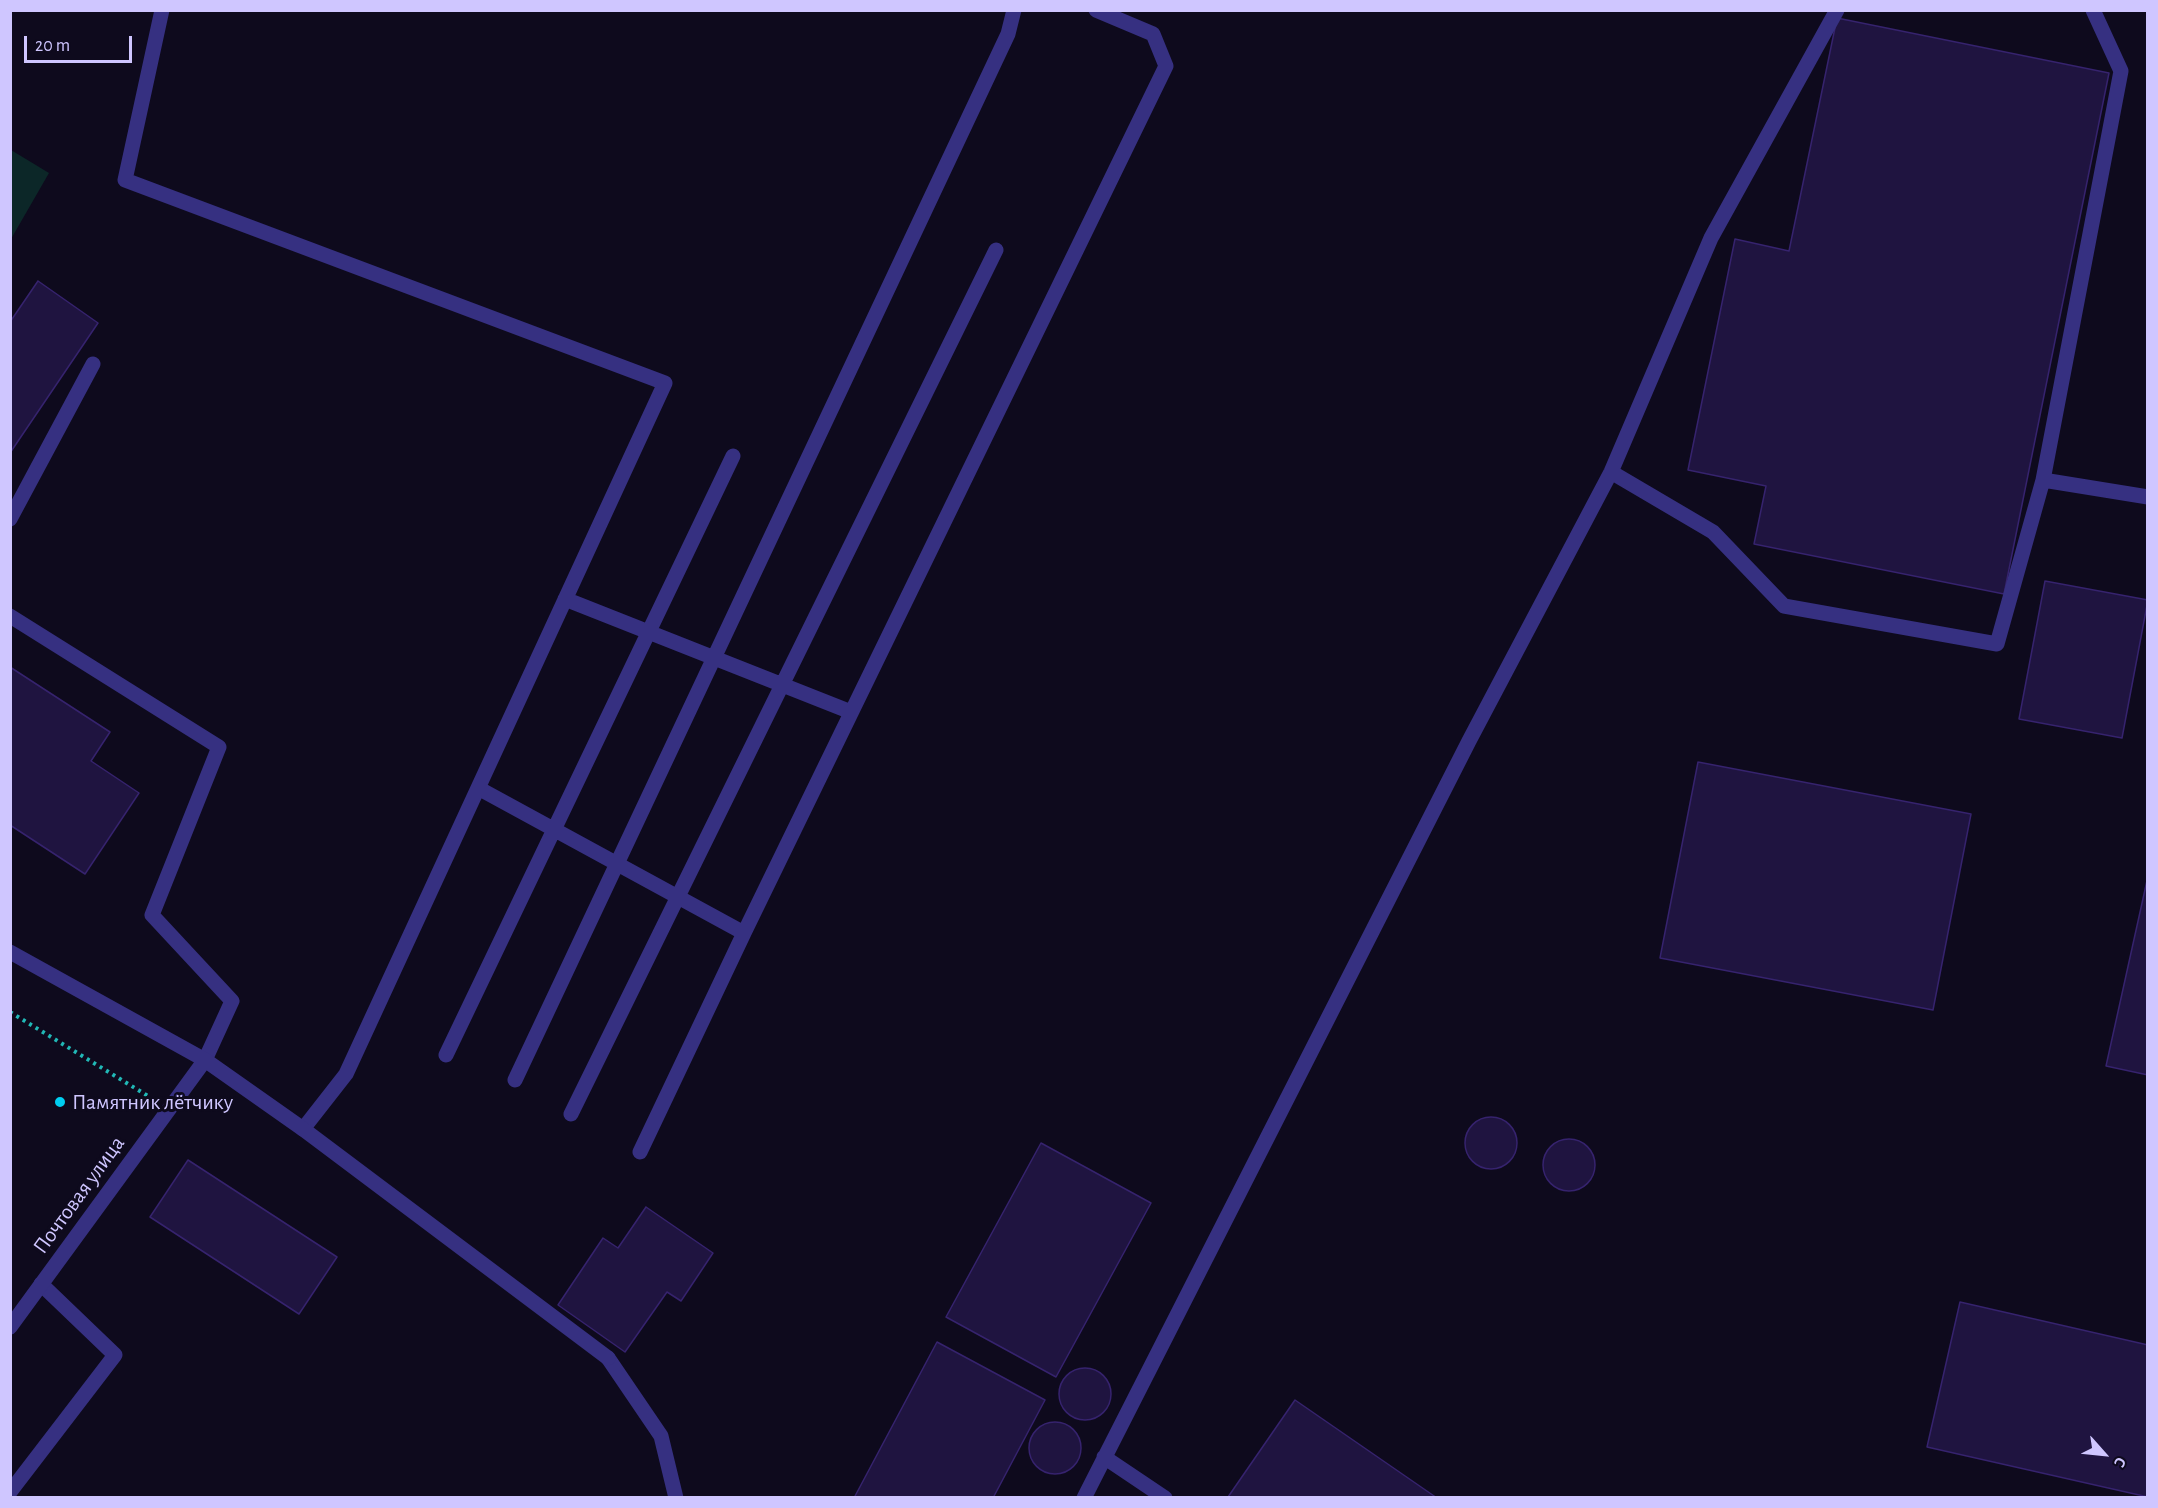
<!DOCTYPE html>
<html>
<head>
<meta charset="utf-8">
<style>
	body { margin:0 }
	#map { position:relative; width:2158px; height:1508px; overflow:hidden; background:#0e0a1d; font-family:"Alegreya Sans",sans-serif }
	canvas { display:block }
	.frame { position:absolute; inset:0; border:12px solid #cfc6ff; pointer-events:none }
	.north { position:absolute; left:2074px; top:1424px; width:60px; height:60px; -webkit-text-stroke:4px #0e0a1d; paint-order:stroke; rotate:117deg; font-size:16px; font-weight:700; line-height:24px; text-align:center; color:#cfc6ff }
	.north::after { content:''; display:block; margin:auto; width:21px; height:27px; background:#cfc6ff; clip-path:polygon(50% 0,100% 100%,50% 72%,0 100%) }
	.scale { position:absolute; left:24px; top:36px; width:108px; height:27px; box-sizing:border-box; border:3px solid #cfc6ff; border-top:0; padding-left:8px; font-size:18px; line-height:21px; white-space:nowrap; color:#cfc6ff; -webkit-text-stroke:4px #0e0a1d; paint-order:stroke }
</style>
</head>
<body>
<div id="map">
<canvas width="2158" height="1508"></canvas>
<div class="frame"></div>
<div class="north">С</div>
<div class="scale">20 m</div>
</div>
<script>
const ctx = document.querySelector('canvas').getContext('2d');
ctx.lineJoin = 'round';
function fill(path, color) { ctx.fillStyle = color; ctx.fill(path, 'evenodd'); }
const shape = rows => new Path2D(rows.map(r => 'M' + r).join(''));
function trace(path, color, width, dash) { ctx.strokeStyle = color; ctx.lineWidth = width; ctx.lineCap = dash ? 'butt' : 'round'; ctx.setLineDash(dash || []); ctx.stroke(path); }
function label(font, color, halo, rows, align = 'center') {
  ctx.font = font + ' "Alegreya Sans",sans-serif'; ctx.lineWidth = 6; ctx.setLineDash([]); ctx.textBaseline = 'middle'; ctx.strokeStyle = halo; ctx.fillStyle = color; for (const [text, x, y, turn = 0] of rows) {
    ctx.save(); ctx.translate(x, y); ctx.rotate((+turn || 0) * Math.PI / 180); ctx.textAlign = isNaN(turn) ? turn : align; if (halo) ctx.strokeText(text, 0, 0); ctx.fillText(text, 0, 0); ctx.restore();
  }
}
fill(shape([
	[11,150,49,173,11,239]
]), '#0c2728');
const building = shape([
	[1837,18,2109,73,2004,594,1754,544,1766,486,1688,470,1735,239,1789,251,1837,18],
	[38,281,98,323,10,453,10,322,38,281],
	[2045,581,2148,600,2122,738,2019,719,2045,581],
	[10,667,110,732,91,761,139,793,85,874,10,825,10,667],
	[1698,762,1971,814,1933,1010,1660,958,1698,762],
	[2148,876,2148,1075,2106,1066,2148,876],
	'1465 1143a26 26 0 1 1 52 0a26 26 0 1 1-52 0Z',
	'1543 1165a26 26 0 1 1 52 0a26 26 0 1 1-52 0Z',
	[1041,1143,1151,1203,1056,1377,946,1317,1041,1143],
	[188,1160,337,1257,299,1314,150,1217,188,1160],
	[646,1207,713,1253,681,1301,667,1292,625,1352,558,1305,603,1238,618,1248,646,1207],
	[1960,1302,2148,1345,2148,1497,1927,1447,1960,1302],
	[937,1342,1045,1400,993,1498,854,1498,937,1342],
	'1059 1394a26 26 0 1 1 52 0a26 26 0 1 1-52 0Z',
	[1295,1400,1437,1498,1228,1497,1295,1400],
	'1029 1448a26 26 0 1 1 52 0a26 26 0 1 1-52 0Z'
]);
fill(building, '#1f1440');
trace(building, '#36236e', 1.5);
trace(shape([
	[10,1012,148,1096]
]), '#21b8b6', 4, [3, 4.5]);
trace(shape([
	[162,10,125,180,665,383,346,1074,303,1129],
	[1611,472,1713,532,1784,606,1997,644,2043,480,2148,497],
	[2043,480,2121,71,2093,10],
	[10,519,93,364],
	[565,599,851,712],
	[10,616,219,747,152,915,232,1001,205,1060],
	[478,788,744,933,1166,66,1153,34,1096,10],
	[446,1055,733,456],
	[515,1080,1008,34,1014,10],
	[571,1114,996,250],
	[640,1152,744,933],
	[608,1358,661,1436,676,1498],
	[1104,1457,1165,1498],
	[10,1492,115,1355,41,1284],
	[1084,1498,1469,741,1611,472,1711,238,1837,10]
]), '#363081', 15);
trace(shape([
	[10,952,205,1060,303,1129,608,1358],
	[10,1327,205,1060]
]), '#363081', 15);
for (const [x, y, r, color] of [
	[60,1102,6,"#00cef1"]
]) { const dot = new Path2D(); dot.arc(x, y, r, 0, 2 * Math.PI); ctx.fillStyle = color; ctx.fill(dot); trace(dot, '#0e0a1d', 2); }
label('22px', '#cfc6ff', '#0e0a1d', [
	["Памятник лётчику",72,1102]
], 'left');
label('22px', '#cfc6ff', '#0e0a1d', [
	["Почтовая улица",79,1195,-54]
]);
</script>
</body>
</html>
